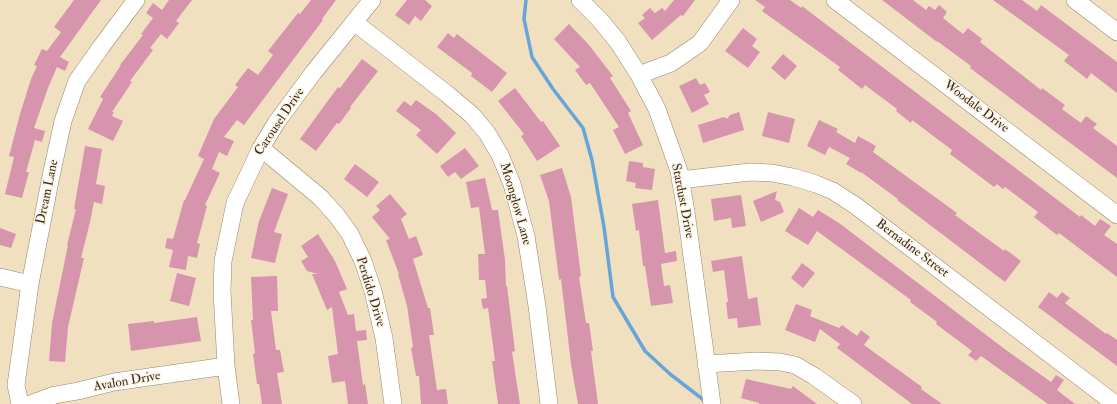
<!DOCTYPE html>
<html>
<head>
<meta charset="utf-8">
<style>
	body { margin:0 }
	canvas { display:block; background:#f0e0c0 }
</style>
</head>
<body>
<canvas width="1117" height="404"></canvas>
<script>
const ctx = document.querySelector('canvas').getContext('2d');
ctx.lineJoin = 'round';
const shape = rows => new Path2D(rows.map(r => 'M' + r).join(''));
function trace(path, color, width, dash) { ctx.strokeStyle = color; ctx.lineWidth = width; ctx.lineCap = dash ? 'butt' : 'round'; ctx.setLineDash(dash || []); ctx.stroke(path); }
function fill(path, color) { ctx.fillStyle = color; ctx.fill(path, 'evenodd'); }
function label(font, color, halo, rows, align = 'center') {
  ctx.font = font + ' "IM FELL Double Pica",serif'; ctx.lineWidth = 3; ctx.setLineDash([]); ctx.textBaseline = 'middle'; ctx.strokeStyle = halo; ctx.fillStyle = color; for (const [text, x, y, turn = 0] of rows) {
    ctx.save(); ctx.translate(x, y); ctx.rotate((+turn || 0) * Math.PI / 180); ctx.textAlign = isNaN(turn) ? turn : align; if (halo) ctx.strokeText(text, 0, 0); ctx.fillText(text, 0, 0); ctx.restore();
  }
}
trace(shape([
	[526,0,524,19,532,57,553,89,583,128,592,160,604,227,613,297,645,351,670,374,705,401]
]), '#67a5d9', 3.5);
fill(shape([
	[74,0,101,0,60,57,69,62,65,71,57,67,48,88,34,128,45,131,42,142,35,140,26,172,29,172,22,198,5,194,14,157,9,156,20,114,31,79,37,66,34,65,42,49,47,51,61,32,54,27],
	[169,0,192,0,176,21,179,23,167,39,161,34,150,48,153,50,130,81,132,82,112,112,114,112,112,116,123,121,113,141,88,129,103,99,100,97,121,65,120,65,143,35,141,34,153,18,146,13,153,3,162,10],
	[311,0,336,0,322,19,323,20,244,125,237,120,224,137,234,141,227,156,219,152,212,169,220,173,205,205,207,206,197,243,200,244,197,258,188,256,186,270,169,267,173,250,165,248,167,238,173,239,184,200,185,200,204,159,198,156,214,119,238,87,235,85,248,68,258,75,273,55,268,51,298,13,300,14],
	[407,0,425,0,432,6,421,21,415,16,409,25,395,15],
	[674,0,695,0,683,16,681,15,652,40,638,23,645,18,642,15,650,8,655,13,662,8,665,11],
	[755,0,790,0,801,8,802,6,1080,217,1081,215,1095,226,1100,219,1111,226,1104,235,1117,244,1117,277,1059,233,1057,235,1034,217,1038,212,1005,187,1003,189,997,184,994,187,950,154,952,150,912,120,911,123,896,111,897,109,865,85,862,89,838,70,840,67,762,11,765,7],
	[882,0,913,0,926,10,929,6,935,10,939,5,947,12,943,18,963,34,968,28,982,39,980,42,1041,90,1042,88,1065,105,1062,109,1081,123,1086,116,1097,124,1093,128,1117,146,1117,178,970,68,971,66,937,41,937,42],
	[993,0,1022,0,1037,11,1041,5,1117,62,1117,93,1091,73,1087,79,1064,61,1069,55],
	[569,24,589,45,613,76,610,78,631,111,628,113,643,145,625,154,613,130,619,127,590,83,586,85,575,70,580,67,554,39],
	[743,28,757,39,752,46,760,52,748,68,725,51],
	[448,33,454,38,457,34,507,73,492,92,471,76,472,73,437,47],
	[783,54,797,66,785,80,771,68],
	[362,59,378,71,350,107,351,108,339,124,337,123,316,151,300,139,338,87,340,88],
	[696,78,700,85,705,83,710,92,704,95,709,104,692,113,679,86],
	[515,88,541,122,543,121,560,146,537,161,521,136,524,134,498,101],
	[416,100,436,114,456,133,437,154,416,135,421,130,396,111,404,101,411,106],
	[739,112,744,130,703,143,698,125,724,117,727,119,730,115],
	[768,112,795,119,789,143,762,136],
	[819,120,838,129,836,132,855,143,858,136,876,146,873,152,957,213,955,215,1004,251,1005,249,1021,261,1005,282,897,200,898,199,861,172,861,173,846,164,850,158,829,147,825,155,807,146],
	[85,146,102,149,96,184,105,186,102,204,94,202,90,222,81,258,84,258,68,327,65,362,49,361,52,323,68,245,67,245,76,209,74,209],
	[465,148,479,166,461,179,455,172,448,177,440,166],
	[629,161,643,163,643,167,655,169,652,190,635,188,636,183,626,181],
	[355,164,379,182,367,197,344,179],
	[562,168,571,197,581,276,579,277,586,323,589,323,593,351,591,351,598,404,578,404,571,364,561,279,559,280,549,201,540,175],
	[485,178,492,210,498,210,505,260,506,286,507,286,515,351,512,352,520,404,498,404,492,361,495,361,488,308,483,309,481,299,487,298,485,280,479,280,478,254,485,254,479,207,471,208,466,182],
	[272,188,288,194,274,232,282,234,275,263,251,258,259,221],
	[777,191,775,200,780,202,784,212,761,222,753,201],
	[390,194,407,214,401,219,409,239,416,236,423,255,413,259,428,308,430,308,434,335,429,335,437,390,446,389,448,404,421,404,419,376,416,376,411,348,413,347,407,306,398,274,399,274,386,240,390,239,372,217,380,210,376,206],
	[741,195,746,226,732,228,731,218,714,221,711,199],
	[658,200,665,253,676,251,677,261,661,264,664,286,670,285,673,303,651,306,645,266,643,266,639,230,636,231,632,204],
	[799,208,813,217,818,210,839,223,1006,350,1051,382,1056,375,1064,380,1057,390,1075,404,1048,404,981,356,976,361,968,355,972,351,936,324,937,322,910,302,911,300,817,231,808,245,785,231],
	[0,228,16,234,11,248,0,245],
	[318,234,335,261,347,289,339,292,348,315,354,314,356,331,366,330,367,340,357,341,363,385,365,384,368,404,348,404,345,381,332,383,328,356,338,354,332,307,327,310,312,274,318,274,307,271,301,261,308,257,301,246],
	[742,256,748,299,757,297,761,325,738,328,737,318,728,319,726,302,728,302,724,270,713,272,711,261],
	[802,263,815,273,803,288,791,278],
	[177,273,196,278,189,306,170,301],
	[277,276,278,311,271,311,276,350,280,350,284,372,277,373,282,404,262,404,259,384,257,384,253,354,255,353,251,320,253,320,251,277],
	[1049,292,1057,298,1062,292,1070,298,1065,303,1106,334,1107,333,1117,340,1117,366,1038,307],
	[796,304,812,310,810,316,839,328,842,325,857,336,861,330,870,337,864,345,922,387,921,389,942,404,912,404,837,348,840,344,820,329,815,342,785,330],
	[197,317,201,341,131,351,128,324,154,321,154,323],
	[746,379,791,389,793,386,817,404,759,404,759,403,741,398]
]), '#d695ad');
const minor = shape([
	[580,0,600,20,618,42,639,75,657,109,679,171,686,212,712,404],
	[835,0,1117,215],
	[1075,0,1117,32],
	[354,22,447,94,472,115,487,133,500,155,512,184,526,236,537,306,549,404],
	[639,75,671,63,700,43,731,0],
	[261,148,321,198,337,216,350,234,363,261,373,291,384,338,393,404],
	[680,180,750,172,772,173,793,177,816,184,833,191,856,206,1115,404],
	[0,277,30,284],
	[706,364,757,361,780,362,795,365,814,376,853,404],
	[20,404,16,385,30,284,51,176,63,121,77,81,101,47,136,0],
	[30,404,55,395,78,391,114,382,226,366],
	[231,404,226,366,222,291,223,261,235,203,261,148,276,123,313,73,372,0]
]);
trace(minor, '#96856f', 18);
trace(minor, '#fff', 17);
label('13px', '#3b2a1e', '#fcf5e5', [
	["Woodale Drive",976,107,37],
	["Carousel Drive",280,122,-56],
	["Dream Lane",48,192,-78],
	["Stardust Drive",682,201,79],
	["Moonglow Lane",515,204,74],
	["Bernadine Street",912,249,37],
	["Perdido Drive",370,292,73],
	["Avalon Drive",127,382,-10]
]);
</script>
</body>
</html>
